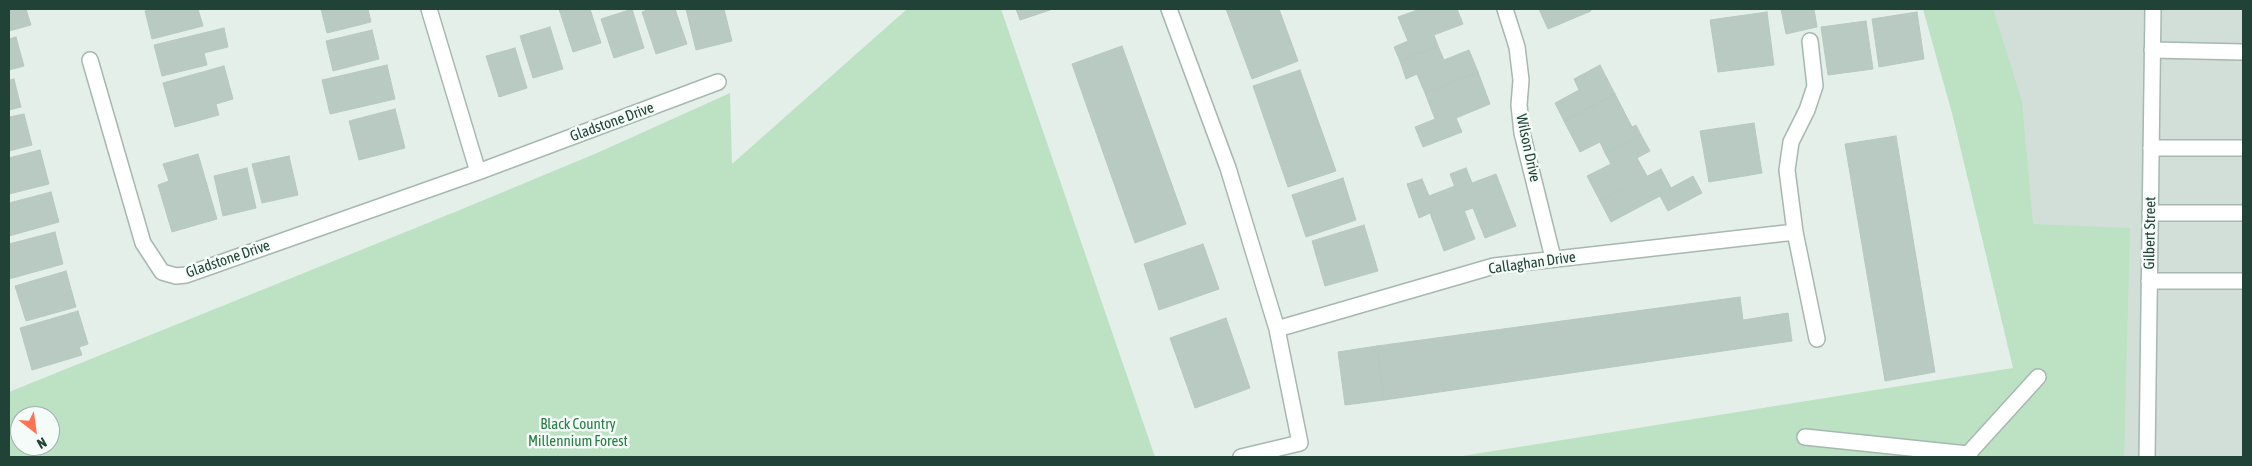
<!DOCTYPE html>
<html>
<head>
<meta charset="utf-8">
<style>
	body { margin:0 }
	#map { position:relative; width:2252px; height:466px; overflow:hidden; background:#e4efe9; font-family:"Asap Condensed",sans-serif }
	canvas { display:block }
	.frame { position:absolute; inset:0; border:10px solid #214337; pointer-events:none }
	.north { position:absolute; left:10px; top:406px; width:50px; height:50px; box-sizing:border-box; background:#f5fbf8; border:1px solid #a0b1ab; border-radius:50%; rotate:150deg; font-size:14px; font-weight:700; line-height:20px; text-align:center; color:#214337 }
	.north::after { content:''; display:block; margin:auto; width:18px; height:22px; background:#fe7153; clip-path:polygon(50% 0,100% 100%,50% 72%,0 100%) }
</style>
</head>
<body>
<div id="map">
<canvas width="2252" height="466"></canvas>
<div class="frame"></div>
<div class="north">N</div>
</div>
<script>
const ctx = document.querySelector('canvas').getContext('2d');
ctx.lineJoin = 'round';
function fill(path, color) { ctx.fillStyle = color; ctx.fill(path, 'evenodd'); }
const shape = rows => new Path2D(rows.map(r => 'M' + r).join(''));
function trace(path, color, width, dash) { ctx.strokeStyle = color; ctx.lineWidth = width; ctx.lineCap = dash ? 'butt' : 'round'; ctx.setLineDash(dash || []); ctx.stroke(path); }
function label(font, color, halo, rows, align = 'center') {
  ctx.font = font + ' "Asap Condensed",sans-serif'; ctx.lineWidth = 5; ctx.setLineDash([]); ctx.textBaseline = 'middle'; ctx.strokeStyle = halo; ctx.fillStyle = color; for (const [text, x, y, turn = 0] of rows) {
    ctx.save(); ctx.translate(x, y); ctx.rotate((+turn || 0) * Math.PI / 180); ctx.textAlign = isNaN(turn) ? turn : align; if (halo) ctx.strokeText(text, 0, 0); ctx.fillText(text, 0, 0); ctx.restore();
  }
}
fill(shape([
	[1961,9,2243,9,2243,457,2078,457]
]), '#d2dfd8');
fill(shape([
	[907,9,1001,9,1155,457,9,457,9,392,455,212,597,153,730,93,732,164],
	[20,416,50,416,50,446,20,446],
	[1923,9,1993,9,2022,101,2033,224,2130,228,2124,457,1456,457,2013,368,1953,117]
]), '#bce2c3');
const building = shape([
	[9,9,26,9,31,25,9,31,9,9],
	[154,9,198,9,203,26,152,39,145,11,154,9],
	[321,9,368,9,371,22,327,33,321,9],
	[559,9,590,9,601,43,573,52,559,9],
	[632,9,644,48,614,58,601,19,632,9],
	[650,9,675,9,687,44,656,54,642,12,650,9],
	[686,9,724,9,732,41,696,50,686,9],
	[1016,9,1053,9,1020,20,1016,9],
	[1226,9,1279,9,1298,61,1252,79,1226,9],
	[1420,9,1457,9,1463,24,1434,35,1438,46,1400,61,1394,47,1408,41,1398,17,1420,9],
	[1539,9,1590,9,1591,11,1548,29,1539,9],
	[1781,9,1814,9,1817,27,1786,34,1781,9],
	[1767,12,1774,65,1718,72,1710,20,1767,12],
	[1917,12,1924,59,1879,67,1872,19,1917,12],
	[1866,21,1873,69,1828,75,1821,27,1866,21],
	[550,27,563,69,533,78,520,36,550,27],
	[224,28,228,47,204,53,207,65,162,76,154,45,224,28],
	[372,30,379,59,333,71,326,41,372,30],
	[16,37,24,66,9,70,9,39,16,37],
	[1122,46,1186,224,1135,243,1072,64,1122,46],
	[1438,46,1444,60,1469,50,1478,72,1425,93,1417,74,1406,79,1400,61,1438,46],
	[515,48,527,88,499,97,486,56,515,48],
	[387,65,395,99,330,114,322,80,387,65],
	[1600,65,1615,94,1564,121,1555,103,1579,90,1574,79,1600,65],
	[224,66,233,99,216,104,219,115,175,127,163,83,224,66],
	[1300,70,1336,171,1288,187,1253,86,1300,70],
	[1478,72,1490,104,1456,118,1462,132,1423,147,1415,127,1435,119,1425,93,1478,72],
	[14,79,21,107,9,110,9,80,14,79],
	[1615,94,1632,127,1636,125,1641,135,1605,153,1600,142,1580,152,1564,121,1615,94],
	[395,109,405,148,359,160,349,121,395,109],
	[24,114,32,145,9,151,9,117,24,114],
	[1754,123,1762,173,1709,182,1700,131,1754,123],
	[1641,135,1650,151,1637,158,1647,176,1600,201,1587,176,1611,164,1605,153,1641,135],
	[1896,136,1935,372,1885,381,1845,144,1896,136],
	[40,150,49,184,9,194,9,158,40,150],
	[198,154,217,219,172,232,158,185,169,181,163,164,198,154],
	[289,156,298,195,262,203,252,164,289,156],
	[247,168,256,208,223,216,214,176,247,168],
	[1466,168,1472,183,1496,174,1516,226,1485,238,1473,208,1464,211,1450,174,1466,168],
	[1661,169,1671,188,1693,176,1702,193,1668,211,1660,196,1611,222,1600,201,1661,169],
	[1343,178,1356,220,1306,237,1292,195,1343,178],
	[1422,179,1429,196,1455,186,1475,239,1444,251,1430,213,1419,218,1407,184,1422,179],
	[51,192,59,222,9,236,9,203,51,192],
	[1364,225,1378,271,1325,286,1312,241,1364,225],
	[55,232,63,264,9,279,9,244,55,232],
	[1203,244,1219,289,1159,310,1144,264,1203,244],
	[66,271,76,307,26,321,15,286,66,271],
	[1740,297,1743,320,1788,313,1792,341,1384,400,1377,346,1740,297],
	[78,311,88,344,79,347,82,355,32,370,20,328,78,311],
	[1226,318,1250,388,1195,408,1170,338,1226,318],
	[1377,346,1384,400,1345,405,1338,352,1377,346]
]);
fill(building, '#b9cac2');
trace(building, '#b6c9c0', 1);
const service = shape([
	[2152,50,2243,52],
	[2151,148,2243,148],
	[2150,213,2243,213],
	[2149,281,2243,281],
	[1805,437,1968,454,1970,457],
	[1968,454,2038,377]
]);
const minor = shape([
	[429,9,478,172],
	[1169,9,1228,168,1277,329,1494,266,1795,232],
	[1505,9,1517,47,1521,80,1519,105,1522,133,1553,258],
	[1810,41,1815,86,1807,110,1791,142,1787,170,1795,232,1817,339],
	[90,60,143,243,162,272,176,276,186,275,478,172,718,82],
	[1241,457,1300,443,1277,329],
	[2147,457,2153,9]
]);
trace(service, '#a6b8b0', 18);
trace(minor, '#a6b8b0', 18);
trace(service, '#fff', 15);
trace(minor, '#fff', 15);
label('15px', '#214337', '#f5fbf8', [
	["Gladstone Drive",612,122,-20],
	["Wilson Drive",1528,148,78],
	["Gilbert Street",2150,233,-89],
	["Gladstone Drive",228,259,-19],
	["Callaghan Drive",1532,263,-8]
]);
label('15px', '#277e42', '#f5fbf8', [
	["Black Country",578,424],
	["Millennium Forest",578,441]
]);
</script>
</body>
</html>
